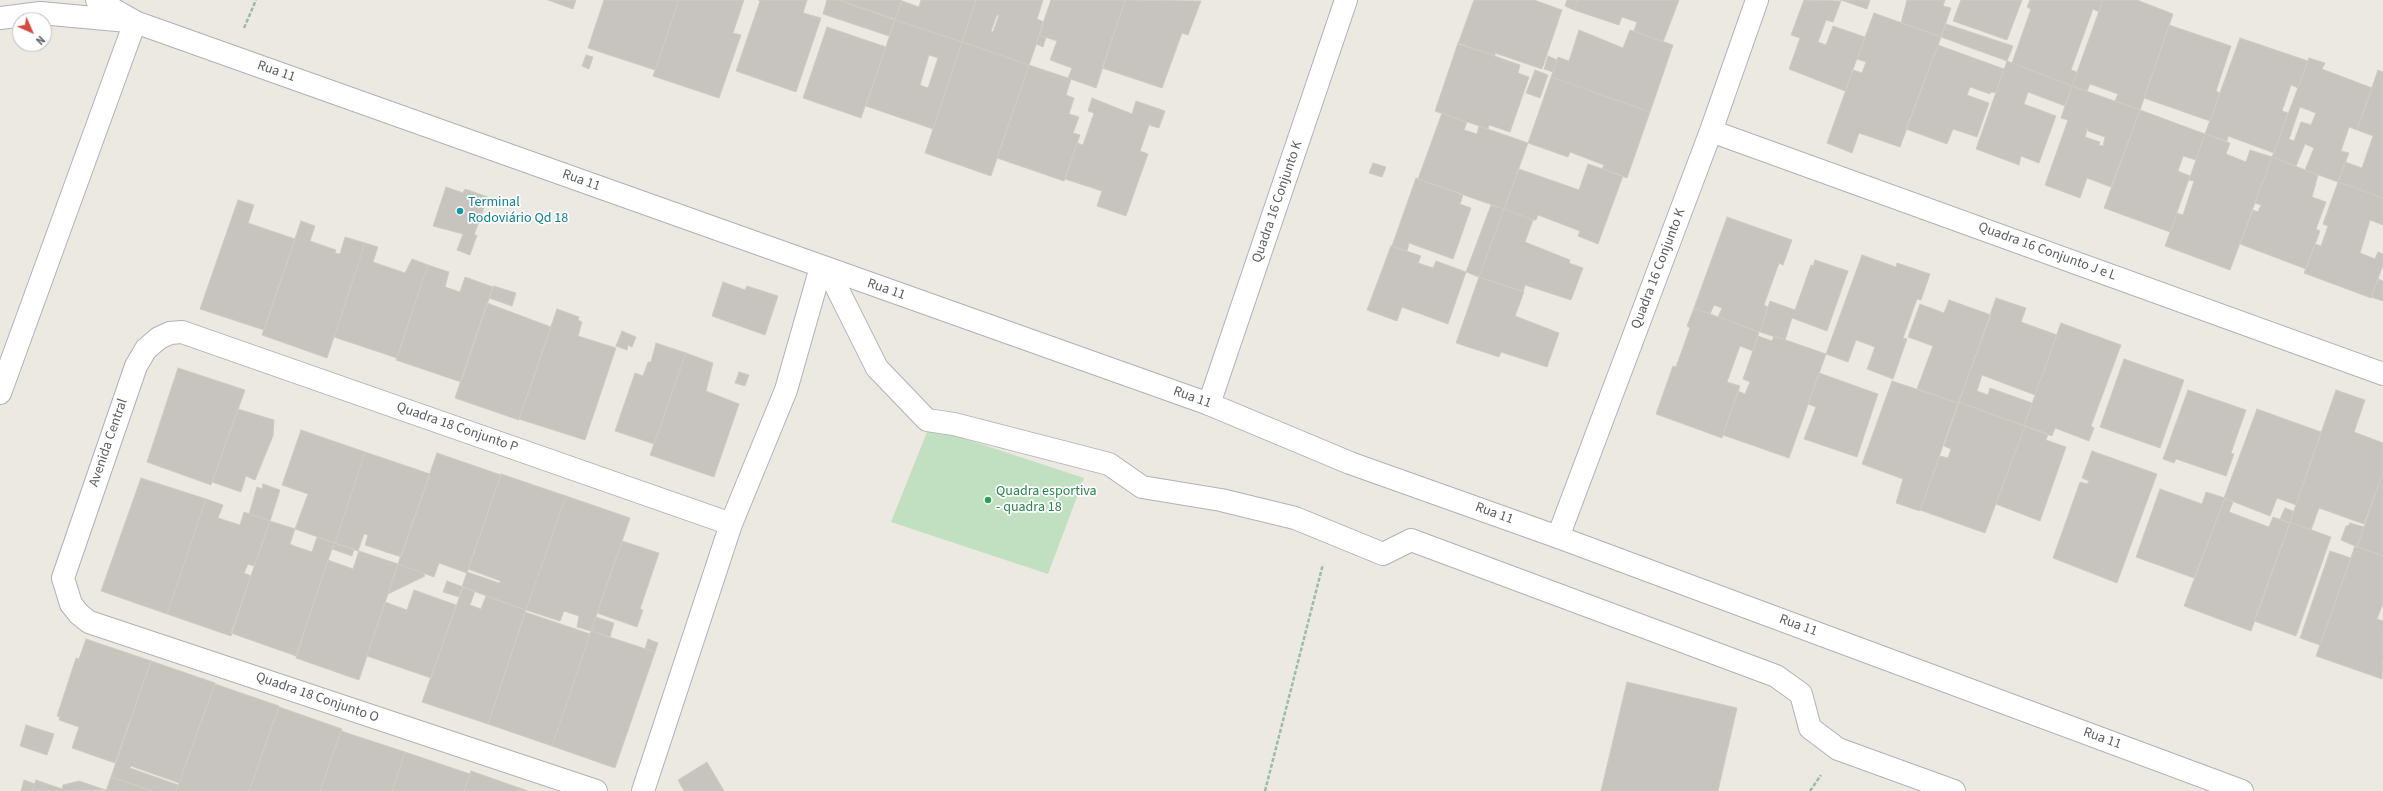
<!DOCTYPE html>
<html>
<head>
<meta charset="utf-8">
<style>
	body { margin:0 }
	#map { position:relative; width:2383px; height:791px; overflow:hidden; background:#ebe9e2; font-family:"Source Sans 3",sans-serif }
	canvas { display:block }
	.north { position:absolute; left:12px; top:12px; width:40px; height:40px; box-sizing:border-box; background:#fff; border:1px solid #bdbec0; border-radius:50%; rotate:135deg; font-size:11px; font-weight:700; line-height:16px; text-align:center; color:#5a5d61 }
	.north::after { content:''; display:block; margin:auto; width:14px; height:18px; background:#d44a3f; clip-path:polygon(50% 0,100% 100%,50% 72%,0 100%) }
</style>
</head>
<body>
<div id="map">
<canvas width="2383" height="791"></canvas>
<div class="north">N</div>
</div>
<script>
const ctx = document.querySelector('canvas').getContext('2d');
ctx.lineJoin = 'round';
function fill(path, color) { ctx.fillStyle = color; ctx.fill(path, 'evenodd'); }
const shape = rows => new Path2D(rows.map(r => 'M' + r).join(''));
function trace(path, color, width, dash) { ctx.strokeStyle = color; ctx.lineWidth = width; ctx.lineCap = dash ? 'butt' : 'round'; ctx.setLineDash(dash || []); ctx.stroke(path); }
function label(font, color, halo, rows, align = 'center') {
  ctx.font = font + ' "Source Sans 3",sans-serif'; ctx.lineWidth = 3.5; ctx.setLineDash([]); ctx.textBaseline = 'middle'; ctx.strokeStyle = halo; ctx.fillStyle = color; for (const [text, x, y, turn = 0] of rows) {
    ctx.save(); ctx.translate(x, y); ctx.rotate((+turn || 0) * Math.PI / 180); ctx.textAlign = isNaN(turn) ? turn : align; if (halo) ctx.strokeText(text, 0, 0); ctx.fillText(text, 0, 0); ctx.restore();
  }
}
fill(shape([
	[929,427,1084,478,1048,574,891,522]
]), '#c1e0c1');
const building = shape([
	[548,0,576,0,573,9,548,0],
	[604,0,679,0,655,70,588,48,604,0],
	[679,0,744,0,733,33,741,35,719,98,653,76,679,0],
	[807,0,803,13,821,18,796,92,736,71,760,1,758,0,807,0],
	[827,0,838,0,895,19,889,36,823,14,827,0],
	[838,0,902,0,895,20,838,0],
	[921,0,976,0,962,42,895,20,902,1,919,7,921,0],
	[976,0,1043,0,1037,19,1044,22,1029,65,962,42,976,0],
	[997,15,999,15,993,32,991,31,997,15],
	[1051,0,1125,0,1096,88,1068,78,1072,68,1050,60,1057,41,1039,35,1051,0],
	[1125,0,1201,1,1188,35,1182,33,1162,88,1102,68,1125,0],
	[1474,0,1534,0,1562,10,1542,69,1495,53,1495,56,1458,44,1474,0],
	[1567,0,1578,0,1574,10,1565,6,1567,0],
	[1578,0,1679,0,1663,42,1634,31,1637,22,1622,17,1619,25,1574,10,1578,0],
	[1804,0,1841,1,1833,22,1826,20,1818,42,1826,45,1833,26,1865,37,1845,91,1789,69,1800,38,1791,35,1804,0],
	[1841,0,1870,0,1867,9,1841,0],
	[1907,0,1945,0,1943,6,1951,8,1941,37,1901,23,1907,0],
	[1961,0,2022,0,2007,40,1953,21,1961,0],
	[2030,0,2103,0,2099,12,2093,9,2071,70,2077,72,2072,86,2012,63,2031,9,2027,7,2030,0],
	[2103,0,2137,0,2173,14,2140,110,2115,101,2118,94,2090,84,2087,91,2072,86,2103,0],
	[1874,13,1941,37,1900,147,1859,133,1852,153,1827,143,1853,70,1862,73,1866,62,1857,59,1874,13],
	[895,20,962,42,933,129,866,106,895,20],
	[929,55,938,58,928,88,920,85,929,55],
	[1946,24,2013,46,2007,61,1941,37,1946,24],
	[2169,25,2231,46,2216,91,2220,93,2210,121,2144,98,2169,25],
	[827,27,886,47,861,118,803,98,827,27],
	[1579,30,1623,48,1630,30,1673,45,1650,112,1551,77,1558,57,1569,61,1579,30],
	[1039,35,1046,38,1043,47,1036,44,1039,35],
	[2240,38,2308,61,2298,88,2291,85,2282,111,2288,113,2274,153,2228,136,2227,141,2205,134,2240,38],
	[962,42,1029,65,991,176,925,153,962,42],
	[1458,43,1520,65,1518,73,1529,77,1510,132,1489,125,1488,129,1435,111,1458,43],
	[1938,45,2004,69,1996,93,1991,92,1990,94,1970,87,1967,95,1989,103,1977,137,1953,129,1947,144,1906,129,1938,45],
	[586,55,593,57,589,69,582,66,586,55],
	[1548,56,1557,60,1553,72,1544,69,1548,56],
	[2309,58,2325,63,2322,69,2372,88,2357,130,2349,127,2341,151,2349,153,2338,182,2305,170,2314,148,2305,144,2296,166,2272,157,2309,58],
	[2300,107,2316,113,2311,125,2301,122,2294,141,2289,139,2300,107],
	[2007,61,2072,86,2065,106,2028,92,2024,104,2056,116,2039,163,2021,156,2019,165,1976,149,2007,61],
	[1029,65,1071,79,1066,95,1074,98,1069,114,1079,117,1073,133,1080,135,1064,181,997,158,1029,65],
	[1535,70,1548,75,1540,98,1526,93,1535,70],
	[2378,70,2383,72,2383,198,2338,182,2345,162,2362,168,2373,136,2357,130,2378,70],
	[1551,77,1650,112,1627,178,1602,169,1604,165,1570,152,1568,157,1528,143,1551,77],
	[2072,86,2140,110,2111,187,2087,178,2080,198,2045,185,2068,120,2061,118,2072,86],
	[2088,127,2088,131,2105,137,2103,146,2099,145,2100,142,2085,137,2088,127],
	[1092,98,1132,114,1136,101,1165,111,1159,128,1149,125,1140,151,1148,154,1126,216,1097,206,1102,191,1065,179,1077,143,1083,145,1094,113,1088,111,1092,98],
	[2140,110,2205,134,2196,160,2183,156,2178,171,2190,176,2170,232,2104,208,2140,110],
	[1442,113,1467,122,1464,130,1477,134,1479,126,1528,143,1504,209,1418,179,1442,113],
	[2205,134,2230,143,2226,154,2246,162,2250,150,2272,157,2230,270,2165,246,2177,213,2183,215,2194,181,2189,180,2205,134],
	[2272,157,2318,175,2312,197,2326,202,2316,229,2320,231,2306,269,2240,244,2253,210,2258,212,2261,205,2255,203,2272,157],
	[1373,163,1386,167,1382,177,1369,173,1373,163],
	[1588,164,1623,176,1598,244,1578,236,1580,231,1538,215,1536,220,1533,220,1504,209,1519,169,1579,190,1588,164],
	[1416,178,1463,195,1460,204,1471,208,1453,259,1409,243,1407,251,1392,246,1416,178],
	[2338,182,2383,198,2383,225,2370,220,2360,253,2375,259,2378,252,2383,254,2383,265,2371,298,2304,273,2315,244,2321,246,2328,226,2323,224,2338,182],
	[446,187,463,193,465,189,488,197,474,235,477,235,470,255,457,250,463,234,433,226,446,187],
	[238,200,254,205,248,223,295,239,264,330,200,309,238,200],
	[1491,205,1504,209,1479,277,1466,272,1491,205],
	[1504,209,1533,220,1525,242,1570,260,1569,263,1583,268,1571,300,1525,285,1523,292,1479,277,1504,209],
	[1727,217,1792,240,1783,265,1779,263,1764,305,1768,307,1760,332,1718,317,1722,308,1714,305,1710,314,1694,308,1727,217],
	[301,221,315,226,310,241,336,250,335,253,340,254,345,237,365,243,327,358,262,335,301,221],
	[365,243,378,247,373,262,405,273,412,259,428,265,397,358,334,337,365,243],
	[1391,246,1421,256,1418,263,1433,268,1436,261,1466,272,1448,324,1402,307,1397,321,1367,310,1391,246],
	[1862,255,1896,267,1897,263,1930,274,1921,300,1917,299,1903,338,1907,339,1893,379,1867,369,1875,347,1856,340,1848,362,1826,354,1862,255],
	[1815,260,1848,271,1827,331,1792,318,1785,340,1760,332,1770,301,1795,310,1811,265,1813,266,1815,260],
	[428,265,449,272,445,287,460,292,465,277,493,287,461,382,396,360,428,265],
	[1479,277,1524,292,1515,316,1559,333,1547,367,1501,352,1499,357,1456,343,1479,277],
	[2378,279,2383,281,2383,301,2371,297,2378,279],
	[723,282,745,290,747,286,778,296,765,335,712,316,723,282],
	[494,286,516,293,512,306,489,298,494,286],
	[1996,298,2026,308,2021,322,2057,335,2035,395,1982,375,1977,391,1988,395,1990,388,2032,403,2024,426,1959,402,1996,298],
	[1949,300,1991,315,1958,403,1917,389,1933,346,1908,337,1920,304,1944,313,1949,300],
	[487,303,551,327,519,420,455,398,487,303],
	[1694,308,1759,332,1753,351,1740,346,1727,382,1740,386,1722,438,1656,414,1673,366,1676,367,1690,328,1687,326,1694,308],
	[557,309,579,317,578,320,582,322,578,336,616,348,585,440,519,419,557,309],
	[2061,323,2121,345,2091,426,2094,428,2089,441,2055,428,2052,436,2024,426,2061,323],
	[622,331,636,337,632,347,628,345,627,350,616,346,622,331],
	[1758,336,1772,341,1774,336,1826,354,1789,458,1723,435,1738,391,1745,394,1750,382,1743,379,1758,336],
	[656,343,686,353,654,444,615,431,635,373,643,376,648,362,651,362,656,343],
	[686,353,713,363,706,391,739,404,714,477,650,455,686,353],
	[2124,359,2184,380,2160,448,2100,427,2124,359],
	[178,368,245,390,211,485,147,462,178,368],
	[739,372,749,375,745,386,735,383,739,372],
	[1819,373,1878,394,1857,457,1804,439,1816,407,1808,404,1819,373],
	[1892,381,1958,403,1920,511,1896,503,1903,479,1862,464,1892,381],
	[2188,390,2246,410,2231,453,2234,454,2226,476,2176,459,2174,463,2163,459,2188,390],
	[2336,390,2365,400,2354,432,2383,443,2383,472,2364,524,2319,508,2311,530,2290,522,2336,390],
	[1959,402,2025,426,1985,533,1920,510,1940,456,1948,458,1951,449,1944,446,1959,402],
	[238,409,274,420,273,436,255,480,246,476,241,492,212,482,238,409],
	[2257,409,2321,432,2296,505,2277,498,2270,516,2224,498,2257,409],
	[2025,426,2048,434,2046,440,2066,447,2040,521,1996,504,2025,426],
	[301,430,365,452,335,543,295,529,308,494,282,485,301,430],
	[2092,451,2157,474,2117,583,2053,558,2080,482,2087,484,2089,481,2082,478,2092,451],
	[365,452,430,474,401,557,365,545,368,535,364,534,358,551,335,543,365,452],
	[437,453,501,475,467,573,439,563,434,577,398,564,437,453],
	[2383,472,2383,556,2357,547,2383,472],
	[501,474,566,496,526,610,462,587,467,572,499,583,501,581,468,569,501,474],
	[141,478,206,499,167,614,101,591,141,478],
	[263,484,280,490,270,521,249,514,257,487,262,489,263,484],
	[2160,489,2202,504,2206,492,2225,498,2194,578,2136,557,2160,489],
	[566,496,630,518,591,631,577,627,579,616,564,611,560,621,526,610,566,496],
	[2225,498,2233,502,2229,512,2269,527,2273,517,2290,523,2251,631,2184,606,2225,498],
	[206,499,223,505,218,518,240,525,244,512,270,521,254,566,248,564,244,573,251,576,231,636,167,614,206,499],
	[2285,508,2293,511,2290,523,2280,519,2285,508],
	[270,521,295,529,290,544,294,546,312,552,317,537,334,543,296,656,231,633,270,521],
	[2290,522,2331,537,2296,636,2254,621,2290,522],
	[2350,523,2364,527,2357,547,2341,540,2346,526,2348,526,2350,523],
	[622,541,659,553,640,609,643,610,637,627,597,613,622,541],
	[334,543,354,549,352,556,332,549,334,543],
	[2355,546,2383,556,2383,603,2377,619,2383,621,2382,679,2316,656,2355,546],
	[359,551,398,564,359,680,296,658,328,560,353,569,359,551],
	[2330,551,2351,558,2320,645,2300,638,2330,551],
	[398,564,423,573,425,576,388,594,398,564],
	[447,581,463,587,459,597,443,592,447,581],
	[463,587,475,591,470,605,481,609,486,596,526,610,488,724,422,702,463,587],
	[414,590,456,605,431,678,367,656,385,602,407,610,414,590],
	[525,612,590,634,552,746,488,724,525,612],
	[596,617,614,623,610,637,591,631,596,617],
	[591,631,655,652,615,768,552,746,591,631],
	[86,639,151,661,115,763,72,748,79,727,59,720,60,717,57,716,76,658,79,659,86,639],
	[648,639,658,643,655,652,645,649,648,639],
	[151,661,215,683,179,783,131,766,130,768,178,785,176,791,153,791,111,777,151,661],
	[1627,682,1737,708,1718,791,1601,791,1627,682],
	[215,684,279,706,249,791,176,791,215,684],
	[279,707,342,729,320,791,249,791,279,707],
	[26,725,54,734,47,755,20,746,26,725],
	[341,731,405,752,392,791,320,791,341,731],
	[405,752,470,774,464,791,392,791,405,752],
	[707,762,724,791,684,791,678,780,707,762],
	[471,771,528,791,464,791,471,771],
	[111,777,153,791,106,791,111,777],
	[24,780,35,784,32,791,21,791,24,780],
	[36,780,62,789,63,785,79,781,106,790,32,791,36,780]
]);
fill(building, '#c7c4bf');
trace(building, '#cfcbc1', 1);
const pedestrian = shape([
	[828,270,877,368,927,420,954,424,1109,464,1142,487,1221,500,1295,518,1383,554,1411,540,1776,676,1801,694,1810,728,1838,749,1954,791]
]);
const minor = shape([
	[1711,131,2383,374],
	[1209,404,1346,0],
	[1558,537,1711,131,1757,0],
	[596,791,89,622,79,614,71,604,63,578,136,366,146,349,159,338,170,333,182,332,731,524],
	[643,791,731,524,786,390,821,267]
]);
const tertiary = shape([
	[0,393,135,22]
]);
const secondary = shape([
	[97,0,135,22,1209,404,1350,463,1558,537,2242,791],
	[0,18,40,13,128,21]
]);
trace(pedestrian, '#afb2b6', 24);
trace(minor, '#afb2b6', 24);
trace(tertiary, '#afb2b6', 24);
trace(secondary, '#afb1b6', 24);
trace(shape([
	[244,28,256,0],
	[1265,791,1323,564],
	[1810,791,1821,775]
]), '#9abea4', 2.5, [4, 2]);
trace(pedestrian, '#fff', 22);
trace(minor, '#fff', 22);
trace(tertiary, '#fff', 22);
trace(secondary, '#fff', 22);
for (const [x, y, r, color] of [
	[460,211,4,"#0f9aa8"],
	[988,500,4,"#2e9e5b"]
]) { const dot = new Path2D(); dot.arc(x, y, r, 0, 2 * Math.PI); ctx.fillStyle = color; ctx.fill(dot); trace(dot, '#fff', 1.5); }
label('14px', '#5a5d61', '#fff', [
	["Rua 11",276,72,19],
	["Rua 11",581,181,20],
	["Quadra 16 Conjunto K",1278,202,-71],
	["Quadra 16 Conjunto J e L",2047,252,20],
	["Quadra 16 Conjunto K",1659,269,-69],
	["Rua 11",886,290,19],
	["Rua 11",1192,398,20],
	["Quadra 18 Conjunto P",457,428,19],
	["Avenida Central",109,443,-71],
	["Rua 11",1494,514,20],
	["Rua 11",1798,626,20],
	["Quadra 18 Conjunto O",317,698,19],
	["Rua 11",2102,739,20]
]);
label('14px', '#0d838f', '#fff', [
	["Terminal",468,203],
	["Rodoviário Qd 18",468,219]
], 'left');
label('14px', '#27864d', '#fff', [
	["Quadra esportiva",996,492],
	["- quadra 18",996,508]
], 'left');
</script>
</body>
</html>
